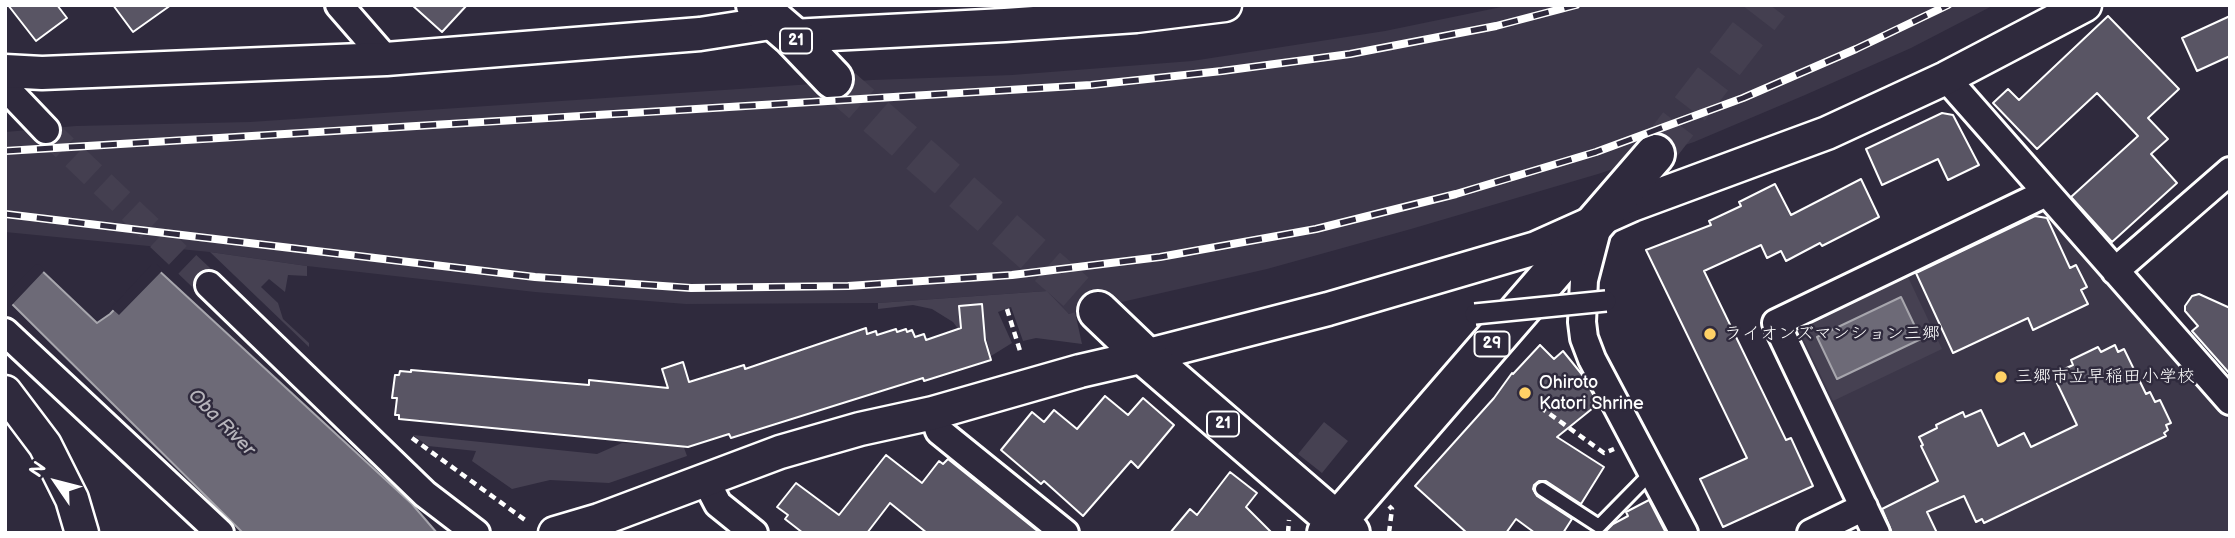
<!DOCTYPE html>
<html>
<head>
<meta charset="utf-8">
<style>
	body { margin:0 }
	#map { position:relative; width:2235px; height:538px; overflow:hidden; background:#2f2a3d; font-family:"Balsamiq Sans",sans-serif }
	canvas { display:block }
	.frame { position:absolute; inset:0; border:7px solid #fff; pointer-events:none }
	.north { position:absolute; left:21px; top:447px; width:70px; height:70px; -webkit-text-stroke:5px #2f2a3d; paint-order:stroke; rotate:305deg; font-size:19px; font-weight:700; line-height:28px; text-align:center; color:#fff }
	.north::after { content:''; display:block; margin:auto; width:24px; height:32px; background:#fff; clip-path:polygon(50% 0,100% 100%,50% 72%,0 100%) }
</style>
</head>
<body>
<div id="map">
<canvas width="2235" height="538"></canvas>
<div class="frame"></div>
<div class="north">N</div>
</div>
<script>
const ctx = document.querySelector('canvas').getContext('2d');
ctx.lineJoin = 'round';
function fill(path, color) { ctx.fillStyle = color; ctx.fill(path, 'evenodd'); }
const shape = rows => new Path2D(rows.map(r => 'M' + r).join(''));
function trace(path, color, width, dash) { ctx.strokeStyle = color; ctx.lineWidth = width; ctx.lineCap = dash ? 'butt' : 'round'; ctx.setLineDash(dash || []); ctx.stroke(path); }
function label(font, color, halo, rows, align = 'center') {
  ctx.font = font + ' "Balsamiq Sans","Klee One",sans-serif'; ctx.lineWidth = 5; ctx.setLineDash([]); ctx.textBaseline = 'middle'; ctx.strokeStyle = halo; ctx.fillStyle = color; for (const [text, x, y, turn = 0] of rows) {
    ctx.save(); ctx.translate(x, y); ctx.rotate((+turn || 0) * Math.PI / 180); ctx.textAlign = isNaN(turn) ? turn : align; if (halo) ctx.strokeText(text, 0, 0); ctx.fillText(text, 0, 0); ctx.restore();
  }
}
fill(shape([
	[1511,5,1994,5,1911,48,1805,95,1694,142,1598,174,1411,229,1267,269,1069,314,1047,291,878,303,686,304,535,292,307,266,210,252,5,232,5,132,76,126,250,122,872,80,1012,75,1192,61,1385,31],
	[2036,209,2043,209,2230,422,2230,533,1887,533,1790,332,1792,324]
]), '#3c3749');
fill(shape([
	[210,252,307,266,307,276,288,275,285,292,269,279,261,287,278,303,283,319,309,343,309,347],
	[1908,277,1942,349,1833,401,1799,330],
	[1047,291,1069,314,1075,312,1082,344,1036,338,1023,341,1011,307,998,312,1012,343,991,356,983,327,962,334,953,322,932,309,913,305,878,309,878,303],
	[1324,422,1348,441,1322,473,1298,454],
	[413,435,597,454,622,443,674,445,682,442,687,456,609,483,550,480,512,489,472,461,476,451,428,446]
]), '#464152');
const water = shape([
	[38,267,97,323,110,314,155,267,412,504,437,533,243,533,6,298,38,267],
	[1901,297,1921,339,1837,379,1817,337,1901,297]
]);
fill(water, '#6d6a77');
trace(water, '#a7a6ad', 2);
fill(shape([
	[39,264,45,270,10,307,5,302,5,295,35,265],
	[152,264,156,264,163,270,119,315,111,308]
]), '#2f2a3d');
const building = shape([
	[8,5,57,5,67,18,36,41,8,5],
	[113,5,171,5,133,32,113,5],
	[412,5,467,5,442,32,412,5],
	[2108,16,2179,89,2148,118,2168,139,2151,154,2177,183,2112,242,2071,197,2138,136,2097,93,2037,149,1993,103,2008,89,2019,100,2108,16],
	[2230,16,2230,56,2197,71,2182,38,2230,16],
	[1942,113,1953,115,1979,165,1948,180,1938,159,1882,185,1866,149,1942,113],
	[1861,179,1879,217,1822,246,1820,243,1786,261,1781,251,1767,258,1761,245,1704,271,1786,440,1791,438,1813,486,1723,527,1700,479,1747,458,1646,250,1711,225,1709,221,1741,206,1739,202,1775,184,1791,215,1861,179],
	[2035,216,2047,218,2070,268,2076,265,2087,287,2081,290,2088,304,2033,330,2028,318,1953,353,1916,273,2035,216],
	[2199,294,2230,308,2230,374,2192,331,2198,326,2185,311,2185,306,2192,296,2199,294],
	[982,304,985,340,991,360,924,381,923,378,731,438,729,434,688,447,399,419,399,415,395,415,397,398,392,398,395,375,399,375,400,371,411,372,411,370,589,385,589,380,668,388,662,369,683,362,689,382,744,365,745,369,866,328,867,334,876,331,877,335,896,329,897,332,906,329,907,332,912,330,915,337,924,334,926,340,961,328,959,306,982,304],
	[1540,345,1554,359,1563,351,1584,377,1598,404,1557,437,1604,467,1581,504,1546,481,1539,481,1534,485,1533,489,1537,496,1572,519,1563,533,1535,533,1516,519,1506,533,1467,533,1415,486,1494,398,1512,373,1513,374,1540,345],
	[2115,345,2118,352,2124,349,2146,394,2150,392,2155,402,2160,400,2171,423,2166,425,2168,430,2164,433,2166,436,1984,523,1982,519,1976,522,1964,496,1927,512,1937,533,1892,533,1882,509,1938,481,1921,446,1923,445,1919,437,1937,428,1936,425,1963,412,1965,417,1981,410,1998,446,2024,433,2031,447,2077,425,2056,381,2062,379,2058,372,2073,365,2071,360,2098,347,2101,352,2115,345],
	[1105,396,1128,415,1143,398,1174,425,1138,468,1131,461,1083,516,1044,481,1041,484,1001,450,1032,412,1044,422,1054,410,1077,429,1105,396],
	[886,455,922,483,939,461,943,464,948,459,1040,533,927,533,890,503,867,533,803,533,785,519,788,515,777,507,796,483,839,515,886,455],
	[1230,472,1257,493,1246,507,1272,533,1170,533,1190,509,1197,515,1230,472],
	[1649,500,1666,533,1604,533,1613,524,1628,516,1626,512,1649,500]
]);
fill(building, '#595564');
trace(building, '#fff', 2);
trace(shape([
	[46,130,209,285]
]), '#443f50', 26, [26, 13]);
trace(shape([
	[833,79,1098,311],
	[1655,154,1770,5]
]), '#443f50', 38, [38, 19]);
const service = shape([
	[1542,489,1599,526,1652,472]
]);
const minor = shape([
	[339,5,386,59],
	[1946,78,2230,401],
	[5,87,46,130],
	[1598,226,1584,280,1582,322,1584,338,1592,359,1684,533],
	[2115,271,2230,171],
	[209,285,425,494,476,533],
	[5,332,220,533],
	[933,413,939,431,1065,533],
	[706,481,718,504,754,533],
	[1811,533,1864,507],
	[1876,533,1776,323,2046,193]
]);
const tertiary = shape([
	[792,36,1005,25,1136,16,1225,5],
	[5,71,42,73,386,59,700,34,777,22],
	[5,392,45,445,72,499,82,533],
	[555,533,599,520,780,452,860,429,933,413,1080,371,1145,356,1328,309,1536,248,1632,205,1827,133,1946,78,2085,5]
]);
const primary = shape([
	[756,5,792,36,833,79],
	[1098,311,1145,356,1350,533],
	[1327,533,1655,154]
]);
trace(service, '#fff', 18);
trace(minor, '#fff', 32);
trace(tertiary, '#fff', 37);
trace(primary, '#fff', 44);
trace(shape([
	[1007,309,1021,354],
	[1540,407,1604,453,1614,449],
	[412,438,525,520],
	[1288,533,1289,520],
	[1389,533,1392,509,1389,506]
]), '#fff', 4.5, [7, 5]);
trace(service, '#2f2a3d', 12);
trace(minor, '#2f2a3d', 26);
trace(tertiary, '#2f2a3d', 32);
trace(primary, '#2f2a3d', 38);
const rail = shape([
	[5,151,1091,85,1222,71,1350,54,1496,26,1576,5],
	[5,214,535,277,691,288,848,286,1012,275,1160,257,1316,229,1456,194,1596,152,1743,98,1856,49,1948,5]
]);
trace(rail, '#fff', 8);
trace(rail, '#2f2a3d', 5, [16]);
const pedestrianBridge = shape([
	[1475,314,1606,301]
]);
trace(pedestrianBridge, '#fff', 24, []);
trace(pedestrianBridge, '#2f2a3d', 19);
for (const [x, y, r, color] of [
	[1710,334,7,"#ffd166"],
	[2001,377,7,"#ffd166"],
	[1525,393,7,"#ffd166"]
]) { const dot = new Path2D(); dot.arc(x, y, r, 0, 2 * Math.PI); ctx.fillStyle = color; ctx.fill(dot); trace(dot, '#2f2a3d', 2.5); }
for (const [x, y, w] of [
	[796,41,32],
	[1492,344,35],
	[1223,424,32]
]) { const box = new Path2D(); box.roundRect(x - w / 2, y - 12.5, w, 25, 5); ctx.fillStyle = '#2f2a3d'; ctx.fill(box); trace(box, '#fff', 2); }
label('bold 16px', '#fff', null, [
	["21",796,41],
	["29",1492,344],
	["21",1223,424]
]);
label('18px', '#fff', '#2f2a3d', [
	["ライオンズマンション三郷",1724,334],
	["三郷市立早稲田小学校",2015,377],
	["Ohiroto",1539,383],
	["Katori Shrine",1539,404]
], 'left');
label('italic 19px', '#b6b4bb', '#2f2a3d', [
	["Oba River",221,423,45]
]);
</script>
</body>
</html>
